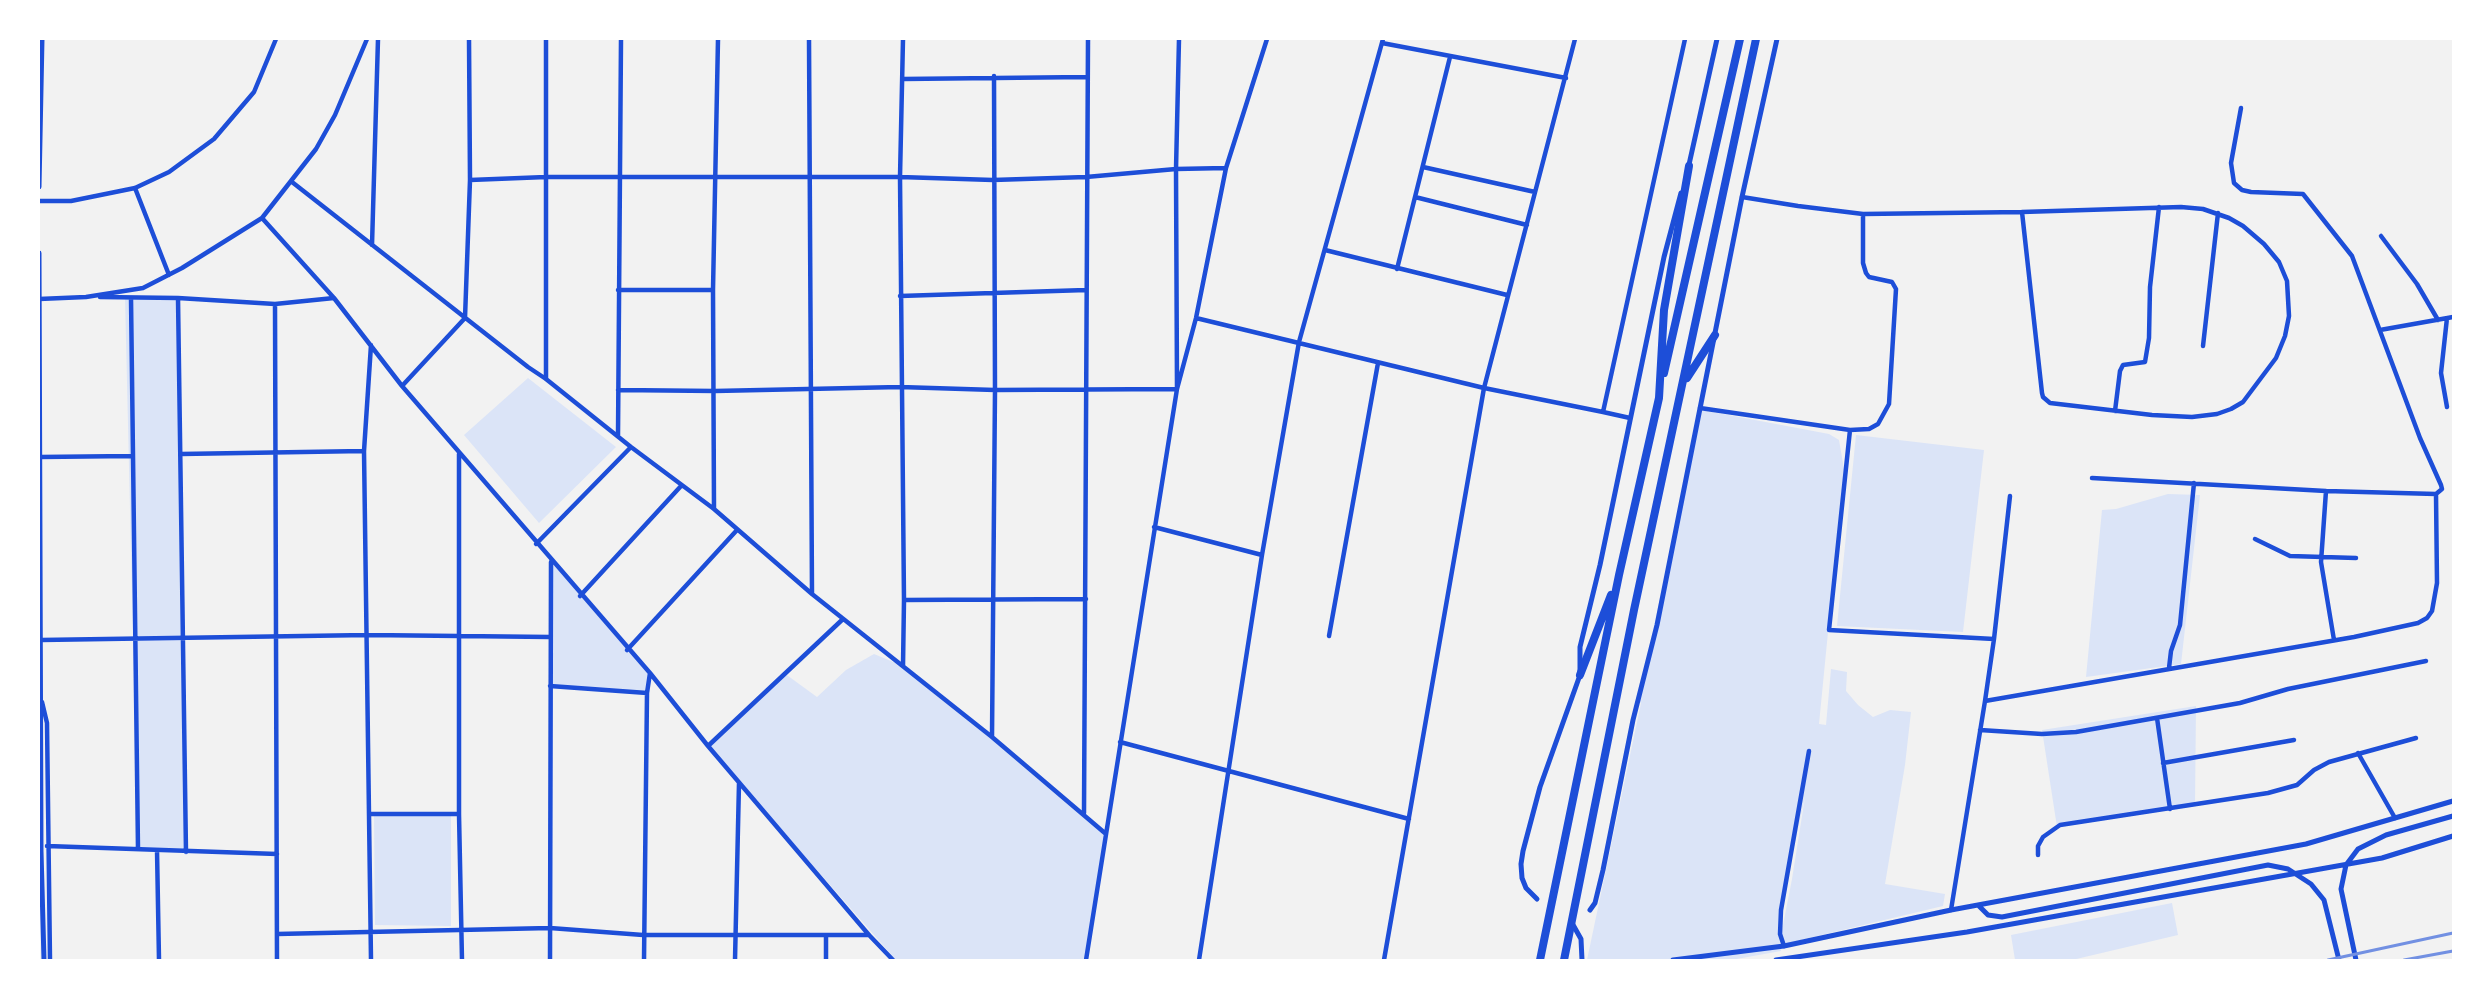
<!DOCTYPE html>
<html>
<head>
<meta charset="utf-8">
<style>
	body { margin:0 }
	#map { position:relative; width:2492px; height:999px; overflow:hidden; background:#f2f2f2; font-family:Ubuntu,sans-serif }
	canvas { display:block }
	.frame { position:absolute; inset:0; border:40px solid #fff; pointer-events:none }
</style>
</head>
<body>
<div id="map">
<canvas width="2492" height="999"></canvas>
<div class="frame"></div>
</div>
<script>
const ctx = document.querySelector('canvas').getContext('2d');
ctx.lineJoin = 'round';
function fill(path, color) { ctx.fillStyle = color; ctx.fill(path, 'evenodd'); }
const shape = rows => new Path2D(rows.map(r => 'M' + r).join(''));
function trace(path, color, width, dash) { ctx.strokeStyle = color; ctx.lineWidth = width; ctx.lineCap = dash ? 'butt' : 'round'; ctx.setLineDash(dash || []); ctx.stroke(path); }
fill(shape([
	[125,297,178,298,186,852,138,850],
	[528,378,616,447,539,523,464,435],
	[1702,410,1829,434,1839,440,1844,469,1819,724,1826,725,1831,669,1847,672,1846,691,1858,705,1873,717,1890,710,1911,712,1905,765,1885,884,1945,894,1943,906,1780,945,1781,951,1731,960,1587,960,1641,703,1637,702],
	[1805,797,1792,879,1781,935,1780,910],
	[1856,435,1984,450,1963,632,1837,626],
	[2168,494,2200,495,2181,664,2086,677,2102,510,2116,509],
	[551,562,650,673,647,693,550,686],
	[874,654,903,666,1106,834,1086,960,896,960,708,746,784,673,817,697,846,670],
	[2196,706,2195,805,2057,827,2042,730],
	[374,815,451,815,451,926,375,925],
	[2172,903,2178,935,2072,960,2015,960,2011,935]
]), '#dbe4f7');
trace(shape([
	[546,39,546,379],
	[809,39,812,594],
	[1382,43,1566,78],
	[903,79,1087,77],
	[2241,108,2231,163,2234,183,2242,190,2251,192,2303,194,2352,256,2420,438,2441,485,2442,489,2436,494],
	[1423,167,1535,192],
	[470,180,546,177,900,177,993,180,1086,177,1176,169,1226,168],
	[292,182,528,367,546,379,631,447,714,509,812,594,992,737,1106,834],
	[135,188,169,275],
	[1415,197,1527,225],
	[1742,197,1798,206,1863,214,2022,212,2042,393,2043,397,2050,403,2152,415,2192,417,2217,414,2231,409,2243,402,2276,358,2285,336,2289,316,2287,281,2279,262,2264,244,2243,226,2229,218,2203,209,2181,207,2022,212],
	[39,201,71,201,135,188,169,172,214,139,254,92,276,39],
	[262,218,334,298,402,386,650,673,708,746,869,935,893,960],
	[2381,236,2417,284,2438,320],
	[372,245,378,39],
	[1325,250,1507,295],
	[1397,269,1450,57],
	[618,290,713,290],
	[900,296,1086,290],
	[100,297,178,298,275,304,334,298],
	[131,298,138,849],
	[178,298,186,852],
	[39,299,86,297,143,288,182,268,262,218,316,149,335,115,367,39],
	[275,304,277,960],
	[1196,318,1484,388,1603,412,1685,39],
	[2447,318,2441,373,2447,407],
	[2380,330,2453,317],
	[2203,346,2218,213],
	[402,386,465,318,470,180,469,39],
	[618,390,715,391,900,387,995,390,1177,389,1176,169,1179,39],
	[1700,408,1850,430,1869,429,1878,424,1889,404,1896,289,1892,282,1869,277,1866,273,1863,263,1863,214],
	[2115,411,2120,371,2123,365,2145,362,2149,338,2150,287,2159,207],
	[1603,412,1630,418],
	[1850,430,1829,630,1994,639],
	[618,435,621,39],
	[181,454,364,451],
	[459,454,459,814,462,960],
	[40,457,132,456],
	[2326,491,2321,562,2334,640],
	[714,509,713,290,718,39],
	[1154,527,1262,555],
	[2255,539,2290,556,2356,558],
	[536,544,631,447],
	[580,596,681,486],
	[904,600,1086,599],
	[1329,636,1378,363],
	[41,640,368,635,550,637],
	[627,650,737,530],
	[903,666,904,600,900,177,903,39],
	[2169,668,2171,651,2180,625,2194,483],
	[550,686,647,693],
	[1985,701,1994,639,2010,496],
	[42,702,47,723,50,960],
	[2157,718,2170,809],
	[1980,730,2042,734,2076,732,2240,703,2288,689,2426,661],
	[992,737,995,390,994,76],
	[1120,742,1409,819],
	[708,746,843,619],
	[2358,753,2395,818],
	[2163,763,2294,740],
	[1084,813,1088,39],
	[370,814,459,814],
	[47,846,277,854],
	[157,850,159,960],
	[2038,855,2038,846,2043,837,2060,825,2268,793,2297,785,2314,770,2329,762,2416,738],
	[1951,910,1985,701,2354,637,2418,623,2427,618,2432,611,2437,583,2436,494,2326,491,2092,478],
	[277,934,550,928,643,935,869,935],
	[826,935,826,960],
	[1784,946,1780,934,1781,910,1809,751],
	[371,960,364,451,371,345],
	[550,960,551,562],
	[644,960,647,693,650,673],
	[735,960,739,783],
	[1086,960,1177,389,1196,318,1226,168,1267,39],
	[1199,960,1262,555,1299,342,1383,39],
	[1384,960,1484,388,1575,39]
]), '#1d4ed8', 4.5);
trace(shape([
	[1688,169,1717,39],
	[39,187,42,39],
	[39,253,41,851,44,960],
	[1537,899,1526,888,1522,878,1521,864,1523,851,1540,787,1580,675,1580,647,1600,565,1664,257,1681,193],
	[1979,906,1988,915,2002,917,2268,865,2288,869,2311,884,2324,900,2339,960],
	[1590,910,1595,903,1603,870,1633,720,1657,625,1742,197,1777,39],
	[1572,923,1581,939,1582,960],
	[1673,960,1784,946,1951,910,2306,844,2453,801],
	[1776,960,1967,932,2382,858,2453,836],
	[2356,960,2341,889,2346,865,2358,849,2386,835,2453,816]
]), '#1d4ed8', 5);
trace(shape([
	[1664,373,1740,39],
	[1687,378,1715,335],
	[1580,675,1611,595],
	[1540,960,1619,575,1659,398,1664,310,1689,166],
	[1564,960,1634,610,1756,39]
]), '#1d4ed8', 8);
trace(shape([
	[2328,960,2453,933],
	[2404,960,2453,951]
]), '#7290e2', 3);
</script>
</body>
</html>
